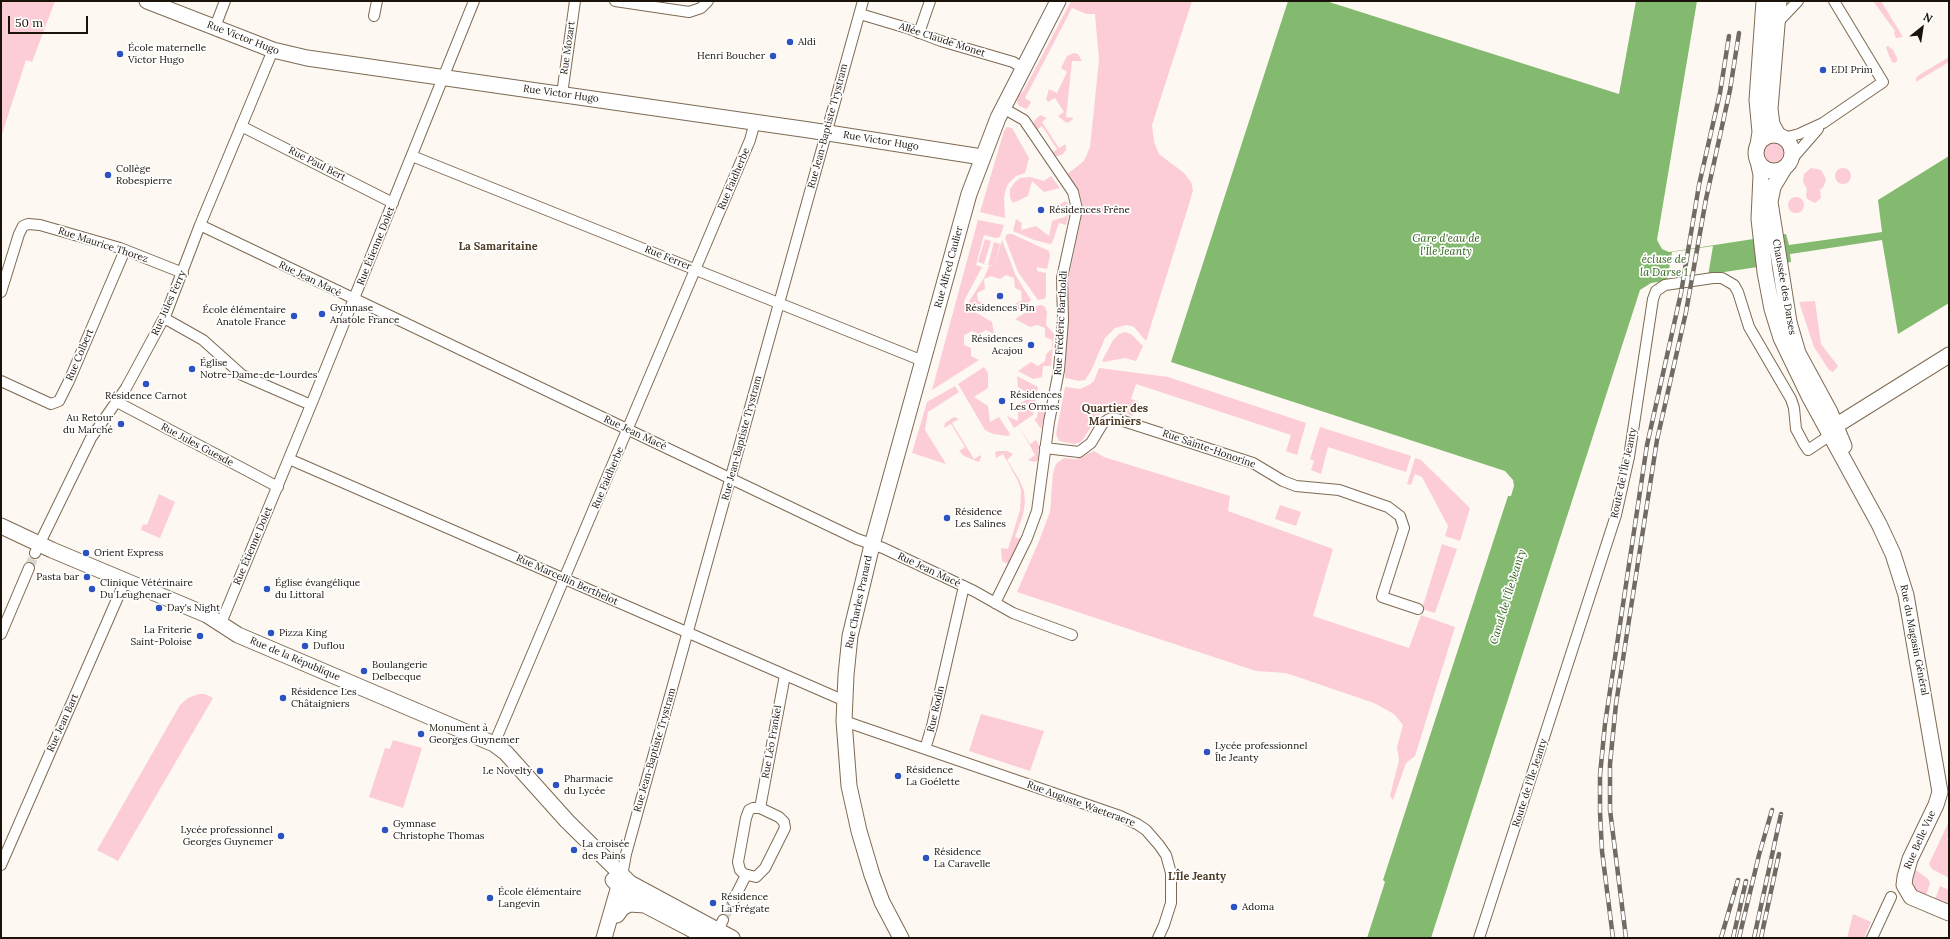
<!DOCTYPE html>
<html>
<head>
<meta charset="utf-8">
<style>
	body { margin:0 }
	#map { position:relative; width:1950px; height:939px; overflow:hidden; background:#fdf8f2; font-family:Lora,serif }
	canvas { display:block }
	.frame { position:absolute; inset:0; border:2px solid #1b130a; pointer-events:none }
	.north { position:absolute; left:1902px; top:8px; width:40px; height:40px; -webkit-text-stroke:3px #fff; paint-order:stroke; rotate:30deg; font-size:11px; font-weight:700; line-height:16px; text-align:center; color:#1b130a }
	.north::after { content:''; display:block; margin:auto; width:14px; height:18px; background:#1b130a; clip-path:polygon(50% 0,100% 100%,50% 72%,0 100%) }
	.scale { position:absolute; left:8px; top:16px; width:80px; height:18px; box-sizing:border-box; border:2px solid #1b130a; border-top:0; padding-left:5px; font-size:12px; line-height:14px; white-space:nowrap; color:#1b130a; -webkit-text-stroke:3px #fff; paint-order:stroke }
</style>
</head>
<body>
<div id="map">
<canvas width="1950" height="939"></canvas>
<div class="frame"></div>
<div class="north">N</div>
<div class="scale">50 m</div>
</div>
<script>
const ctx = document.querySelector('canvas').getContext('2d');
ctx.lineJoin = 'round';
function fill(path, color) { ctx.fillStyle = color; ctx.fill(path, 'evenodd'); }
const shape = rows => new Path2D(rows.map(r => 'M' + r).join(''));
function trace(path, color, width, dash) { ctx.strokeStyle = color; ctx.lineWidth = width; ctx.lineCap = dash ? 'butt' : 'round'; ctx.setLineDash(dash || []); ctx.stroke(path); }
function label(font, color, halo, rows, align = 'center') {
  ctx.font = font + ' Lora,serif'; ctx.lineWidth = 3.5; ctx.setLineDash([]); ctx.textBaseline = 'middle'; ctx.strokeStyle = halo; ctx.fillStyle = color; for (const [text, x, y, turn = 0] of rows) {
    ctx.save(); ctx.translate(x, y); ctx.rotate((+turn || 0) * Math.PI / 180); ctx.textAlign = isNaN(turn) ? turn : align; if (halo) ctx.strokeText(text, 0, 0); ctx.fillText(text, 0, 0); ctx.restore();
  }
}
fill(shape([
	[1,1,55,1,32,62,26,60,1,137],
	[1071,1,1192,1,1152,125,1154,142,1159,154,1184,173,1191,182,1193,190,1190,201,1146,341,1134,327,1127,325,1115,328,1105,338,1091,371,1085,380,1079,381,1065,378,1067,285,1081,219,1082,205,1080,195,1066,175,1084,161,1090,147,1099,60,1095,14,1087,14,1072,8,1025,98,1031,102,1029,106,1026,109,1019,106,1017,101,1018,96,1024,90],
	[1873,1,1881,1,1903,37,1896,38,1894,34,1895,31],
	[1888,46,1893,50,1897,58,1897,61,1895,63,1892,62,1888,53,1886,47],
	[1074,53,1078,54,1082,61,1072,61,1066,117,1074,118,1068,123,1065,122,1058,116,1064,112,1055,98,1048,102,1046,99,1049,89,1057,93,1067,72,1061,68,1067,56],
	[1949,57,1949,62,1916,82,1916,78,1919,75],
	[1040,115,1047,118,1042,122,1059,148,1066,144,1066,150,1062,155,1056,156,1052,153,1057,149,1042,126,1035,131,1034,121],
	[1007,127,1012,128,1029,158,1025,173,1016,176,1008,184,1006,189,1004,197,1005,218,980,212,1004,131],
	'1764 153a10 10 0 1 1 20 0a10 10 0 1 1-20 0Z',
	[1811,168,1821,170,1826,179,1824,186,1820,190,1821,198,1815,203,1807,199,1806,195,1807,189,1803,182,1804,174],
	'1835 176a8 8 0 1 1 16 0a8 8 0 1 1-16 0Z',
	[1051,176,1060,188,1044,192,1032,181,1028,196,1013,203,1010,198,1010,189,1015,182,1020,178,1030,177,1044,181],
	'1788 205a8 8 0 1 1 16 0a8 8 0 1 1-16 0Z',
	[1065,201,1068,203,1069,212,1066,225,1059,223,1052,243,1050,244,1034,240,1013,231,1016,219,1022,223,1021,230,1036,226,1049,236,1052,221,1067,216,1058,206],
	[978,220,1004,225,1000,237,995,238,984,235,976,265,982,267,964,301,967,307,992,322,994,334,986,330,979,334,972,331,964,335,964,345,971,348,971,356,979,360,932,390],
	[1007,234,1012,234,1049,251,1050,256,1047,269,1037,267,1037,271,1046,273,1046,297,1044,299,1038,300,1018,272,1005,238],
	[985,239,991,241,984,264,978,262],
	[1002,240,1016,276,1031,300,1024,308,1015,312,1015,304,1022,300,1021,291,1015,288,1014,278,1006,275,1000,279,991,276,984,279,985,289,977,293,978,301,985,304,985,314,968,303,984,278,989,266,993,266,988,265,994,242,1000,244,994,267],
	[1815,301,1821,344,1838,366,1833,372,1829,370,1814,347,1799,302],
	[1042,305,1045,307,1047,312,1046,325,1054,334,1051,366,1043,366,1042,377,1033,379,1018,371,1031,362,1038,366,1045,361,1046,354,1052,349,1052,340,1045,337,1045,328,1037,325,1030,327,1015,319,1036,306],
	[1125,332,1131,334,1143,346,1136,361,1125,358,1104,362,1102,361,1113,340,1119,334],
	[984,367,988,373,988,388,974,397,988,406,990,422,999,417,1010,434,1008,436,993,434,985,430,958,384],
	[1099,368,1168,377,1306,423,1297,455,1286,451,1291,435,1136,384,1131,399,1138,401,1132,416,1124,412,1109,412,1100,414,1081,442,1074,444,1059,441,1056,434,1065,387,1080,389,1089,385,1094,381],
	[1017,376,1038,387,1033,415,1014,428,1007,416,1018,421,1018,405,1032,396,1018,387],
	[955,386,959,392,928,412,925,430,946,464,912,453,927,402],
	[1038,411,1045,413,1041,429,1034,419,1037,418],
	[954,417,959,419,952,423,974,459,981,455,981,457,979,462,964,456,959,451,965,447,951,424,944,428,945,423],
	[1320,427,1411,456,1406,472,1328,447,1321,474,1311,470,1314,461,1310,459],
	[1020,428,1030,444,1036,440,1039,445,1038,460,1034,462,1028,460,1035,455],
	[999,451,1007,451,1013,454,1007,460,1019,479,1024,491,1025,502,1023,515,1015,537,1021,539,1011,562,1008,564,1002,561,1001,548,1008,549,1020,510,1021,490,1018,481,1003,454,996,458,995,452],
	[1094,451,1104,457,1230,496,1228,511,1333,549,1313,616,1409,648,1421,615,1455,627,1415,756,1406,763,1393,800,1390,796,1399,760,1397,747,1403,725,1394,714,1374,703,1286,673,1256,671,1017,592,1039,541,1050,512,1053,473,1056,464,1064,458,1076,459],
	[1415,458,1421,460,1470,508,1460,541,1445,536,1448,526,1422,477,1415,474,1411,485,1407,484],
	[159,494,175,502,160,538,141,530,143,524,147,525],
	[1280,505,1301,512,1296,526,1275,519],
	[1442,544,1457,549,1435,613,1422,609],
	[199,694,205,694,213,698,118,861,97,850,180,705,188,698],
	[981,714,1044,731,1030,771,969,751],
	[393,740,422,748,403,808,369,797,385,748,390,749],
	[1949,821,1949,835,1947,839,1949,843,1949,878,1932,869,1929,864],
	[1912,867,1928,879,1930,883,1925,899,1916,892,1913,882],
	[1940,886,1949,890,1949,907,1934,902],
	[1853,914,1871,922,1864,938,1847,938]
]), '#fccdd7');
fill(shape([
	[1288,1,1326,1,1619,94,1636,1,1697,1,1657,240,1662,249,1669,252,1786,234,1789,245,1882,232,1878,200,1949,156,1949,303,1898,334,1882,240,1797,253,1790,254,1791,262,1651,283,1640,290,1431,938,1367,938,1385,882,1383,880,1508,496,1511,496,1514,486,1513,480,1505,471,1171,362]
]), '#84ba6f');
fill(shape([
	[1713,246,1708,276,1667,281,1672,252]
]), '#fdf8f2');
trace(shape([
	[29,568,35,553],
	[723,920,733,901]
]), '#dbd6cf', 10, [10, 5]);
const street = shape([
	[615,1,689,12,701,8,708,1],
	[860,14,907,28,941,41,1013,62,1023,68],
	[374,16,377,1],
	[1777,23,1798,1],
	[215,27,225,1],
	[919,33,930,1],
	[562,94,575,1],
	[241,126,393,203],
	[1784,138,1799,134,1823,123,1883,82,1834,1],
	[412,156,923,361],
	[1791,160,1818,129],
	[200,225,857,539,883,548,974,591,1013,613,1072,635],
	[1,292,19,234,23,226,28,224,40,225,120,248,183,273],
	[164,318,203,340,242,375,311,405],
	[1,381,51,404,59,401,69,381,125,250],
	[117,402,278,487],
	[1045,448,1079,452,1091,443,1103,423,1109,419,1117,419,1253,463,1283,481,1296,486,1339,490,1388,507,1400,516,1404,528,1382,597,1418,609],
	[289,459,845,701],
	[35,553,91,438,126,388,166,314,200,225,273,50],
	[995,603,1027,538,1037,511,1049,422,1059,370,1063,320,1062,278,1077,209,1073,192,1024,120,1003,108],
	[221,623,311,405,474,1],
	[1,634,29,568],
	[844,721,1120,816,1137,824,1146,830,1159,845,1166,855,1171,873,1171,903,1164,925,1158,938],
	[494,744,750,140,755,122],
	[925,749,932,726,964,586],
	[753,808,760,808,779,817,784,822,785,828,765,868,756,877,744,874,740,870,738,862,746,818,749,810,753,808],
	[760,808,785,675],
	[1,865,125,581],
	[622,876,626,854,863,1],
	[733,901,746,875],
	[718,930,723,920],
	[1479,938,1616,515,1629,457,1653,299,1656,291,1665,285,1713,278,1722,278,1734,285,1738,292,1749,327,1791,399,1794,408,1796,429,1804,444,1808,450,1835,432],
	[1872,938,1891,897]
]);
const secondary = shape([
	[147,1,273,50,307,58,809,130,982,157],
	'1756 153a18 18 0 1 1 36 0a18 18 0 1 1-36 0Z',
	[1778,135,1772,124,1770,109,1779,1],
	[1758,145,1760,132,1757,100,1764,1],
	[1758,161,1761,175,1759,219,1765,272,1772,309,1781,338,1810,398,1879,524,1893,554,1906,595,1940,792,1936,805,1910,859,1905,877,1904,885,1911,897,1949,913],
	[1785,167,1773,187,1770,202,1789,322,1798,353,1830,412,1844,446],
	[1829,430,1949,355],
	[1,526,52,550,207,615,238,635,494,744,506,753,567,821,630,883,732,938],
	[613,880,622,889,641,903,708,938],
	[617,915,622,908,629,904,645,905],
	[604,938,621,879],
	[901,938,882,902,872,875,859,831,849,786,844,721,846,675,850,636,872,545,969,194,998,118,1058,1]
]);
trace(street, '#7e6a52', 12);
trace(secondary, '#7e6a52', 17);
trace(street, '#fff', 10);
trace(secondary, '#fff', 15);
const rail = shape([
	[1613,938,1602,851,1600,812,1600,775,1605,724,1647,445,1681,293,1699,185,1720,93,1729,36],
	[1626,938,1610,810,1610,764,1616,704,1657,440,1686,312,1706,199,1730,90,1739,33],
	[1721,938,1738,880],
	[1733,938,1746,881],
	[1739,938,1759,855,1772,810],
	[1754,938,1781,814],
	[1761,938,1779,854]
]);
trace(rail, '#716b63', 4.5);
trace(rail, '#fff', 3, [9]);
for (const [x, y, r, color] of [
	[790,42,4,"#2b52c1"],
	[120,54,4,"#2b52c1"],
	[773,56,4,"#2b52c1"],
	[1823,70,4,"#2b52c1"],
	[108,175,4,"#2b52c1"],
	[1041,210,4,"#2b52c1"],
	[1000,296,4,"#2b52c1"],
	[322,314,4,"#2b52c1"],
	[294,316,4,"#2b52c1"],
	[1031,345,4,"#2b52c1"],
	[192,369,4,"#2b52c1"],
	[146,384,4,"#2b52c1"],
	[1002,401,4,"#2b52c1"],
	[121,424,4,"#2b52c1"],
	[947,518,4,"#2b52c1"],
	[86,553,4,"#2b52c1"],
	[87,577,4,"#2b52c1"],
	[92,589,4,"#2b52c1"],
	[267,589,4,"#2b52c1"],
	[159,608,4,"#2b52c1"],
	[271,633,4,"#2b52c1"],
	[200,636,4,"#2b52c1"],
	[305,646,4,"#2b52c1"],
	[364,671,4,"#2b52c1"],
	[283,698,4,"#2b52c1"],
	[421,734,4,"#2b52c1"],
	[1207,752,4,"#2b52c1"],
	[540,771,4,"#2b52c1"],
	[898,776,4,"#2b52c1"],
	[556,785,4,"#2b52c1"],
	[385,830,4,"#2b52c1"],
	[281,836,4,"#2b52c1"],
	[574,850,4,"#2b52c1"],
	[926,858,4,"#2b52c1"],
	[490,898,4,"#2b52c1"],
	[713,903,4,"#2b52c1"],
	[1234,907,4,"#2b52c1"]
]) { const dot = new Path2D(); dot.arc(x, y, r, 0, 2 * Math.PI); ctx.fillStyle = color; ctx.fill(dot); trace(dot, '#fff', 1.5); }
label('10px', '#1b130a', '#fff', [
	["Rue Victor Hugo",243,38,21],
	["Allée Claude Monet",942,40,18],
	["Rue Mozart",568,48,-82],
	["Rue Victor Hugo",561,94,8],
	["Rue Jean-Baptiste Trystram",828,126,-75],
	["Rue Victor Hugo",881,141,9],
	["Rue Paul Bert",317,164,27],
	["Rue Faidherbe",734,179,-67],
	["Rue Maurice Thorez",103,245,18],
	["Rue Étienne Dolet",376,246,-68],
	["Rue Ferrer",668,258,22],
	["Rue Alfred Caulier",949,267,-75],
	["Rue Jean Macé",310,279,26],
	["Chaussée des Darses",1784,287,80],
	["Rue Jules Ferry",169,303,-66],
	["Rue Frédéric Bartholdi",1061,323,-87],
	["Rue Colbert",80,355,-67],
	["Rue Jean Macé",635,433,25],
	["Rue Jean-Baptiste Trystram",742,438,-75],
	["Rue Jules Guesde",197,445,28],
	["Rue Sainte-Honorine",1209,449,19],
	["Route de l'Île Jeanty",1624,473,-78],
	["Rue Faidherbe",608,478,-67],
	["Rue Étienne Dolet",253,546,-67],
	["Rue Jean Macé",929,570,25],
	["Rue Marcellin Berthelot",567,580,24],
	["Rue Charles Pranard",859,602,-78],
	["Rue du Magasin Général",1914,640,79],
	["Rue de la République",295,659,23],
	["Rue Rodin",936,709,-77],
	["Rue Jean Bart",63,723,-66],
	["Rue Léo Frankel",772,742,-80],
	["Rue Jean-Baptiste Trystram",655,750,-74],
	["Route de l'Île Jeanty",1530,783,-72],
	["Rue Auguste Waeteraere",1081,804,20],
	["Rue Belle Vue",1920,840,-66]
]);
label('10px', '#1b130a', '#fff', [
	["Aldi",798,42],
	["École maternelle",128,48],
	["Victor Hugo",128,60],
	["Henri Boucher",765,56,"right"],
	["EDI Prim",1831,70],
	["Collège",116,169],
	["Robespierre",116,181],
	["Résidences Frêne",1049,210],
	["Gymnase",330,308],
	["Anatole France",330,320],
	["Résidences Pin",1000,308,"center"],
	["École élémentaire",286,310,"right"],
	["Anatole France",286,322,"right"],
	["Résidences",1023,339,"right"],
	["Acajou",1023,351,"right"],
	["Église",200,363],
	["Notre-Dame-de-Lourdes",200,375],
	["Résidences",1010,395],
	["Les Ormes",1010,407],
	["Résidence Carnot",146,396,"center"],
	["Au Retour",113,418,"right"],
	["du Marché",113,430,"right"],
	["Résidence",955,512],
	["Les Salines",955,524],
	["Orient Express",94,553],
	["Pasta bar",79,577,"right"],
	["Clinique Vétérinaire",100,583],
	["Du Leughenaer",100,595],
	["Église évangélique",275,583],
	["du Littoral",275,595],
	["Day's Night",167,608],
	["La Friterie",192,630,"right"],
	["Saint-Poloise",192,642,"right"],
	["Pizza King",279,633],
	["Duflou",313,646],
	["Boulangerie",372,665],
	["Delbecque",372,677],
	["Résidence Les",291,692],
	["Châtaigniers",291,704],
	["Monument à",429,728],
	["Georges Guynemer",429,740],
	["Lycée professionnel",1215,746],
	["Île Jeanty",1215,758],
	["Résidence",906,770],
	["La Goélette",906,782],
	["Le Novelty",532,771,"right"],
	["Pharmacie",564,779],
	["du Lycée",564,791],
	["Gymnase",393,824],
	["Christophe Thomas",393,836],
	["Lycée professionnel",273,830,"right"],
	["Georges Guynemer",273,842,"right"],
	["La croisée",582,844],
	["des Pains",582,856],
	["Résidence",934,852],
	["La Caravelle",934,864],
	["École élémentaire",498,892],
	["Langevin",498,904],
	["Résidence",721,897],
	["La Frégate",721,909],
	["Adoma",1242,907]
], 'left');
label('italic 11px', '#2d5f14', '#fff', [
	["Gare d'eau de",1446,239],
	["l'Île Jeanty",1446,252],
	["écluse de",1664,260],
	["la Darse 1",1664,273],
	["Canal de l'Île Jeanty",1508,597,-73]
]);
label('bold 11px', '#4d3b24', '#fff', [
	["La Samaritaine",498,247],
	["Quartier des",1115,409],
	["Mariniers",1115,422],
	["L'Île Jeanty",1197,877]
]);
</script>
</body>
</html>
